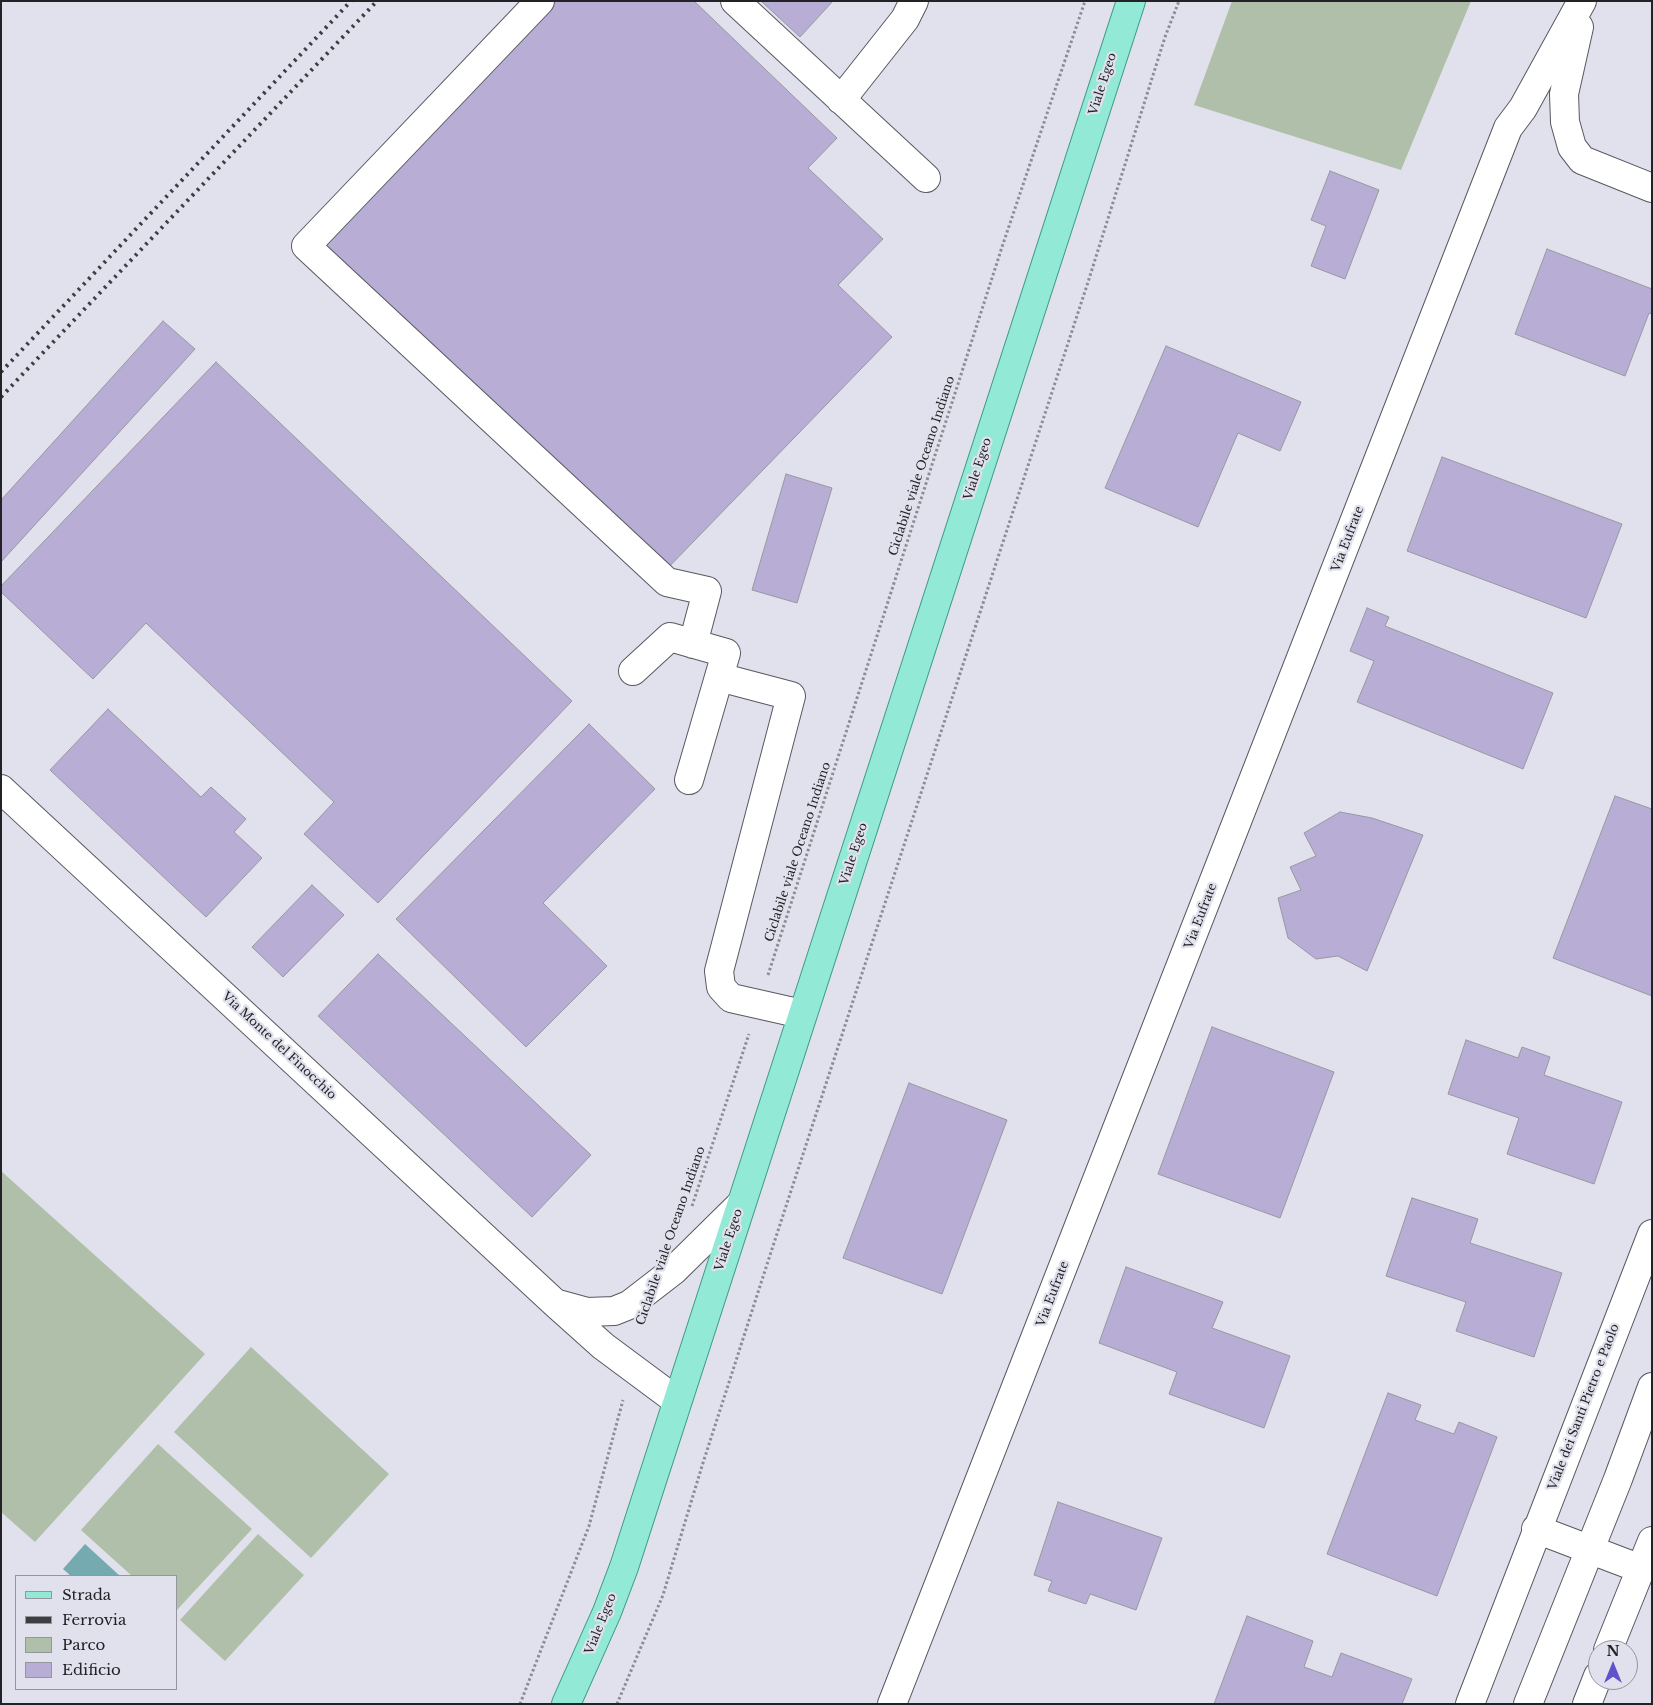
<!DOCTYPE html>
<html>
<head>
<meta charset="utf-8">
<style>
	body { margin:0 }
	#map { position:relative; width:1653px; height:1705px; overflow:hidden; background:#e0e1ec; font-family:"Libre Baskerville",serif }
	canvas { display:block }
	.frame { position:absolute; inset:0; border:2px solid #232327; pointer-events:none }
	.legend { position:absolute; left:15px; top:1575px; width:162px; height:115px; box-sizing:border-box; background:#e0e1ec; border:1px solid #94959d; margin:0; padding:6px 9px; list-style:none; font-size:15px; color:#232327 }
	.legend li { display:flex; align-items:center; gap:10px; height:25px }
	.legend b { width:25px; border:1px solid #94959d }
	.north { position:absolute; left:1588px; top:1640px; width:50px; height:50px; box-sizing:border-box; background:#e0e1ec; border:1px solid #94959d; border-radius:50%; rotate:0deg; font-size:14px; font-weight:700; line-height:20px; text-align:center; color:#232327 }
	.north::after { content:''; display:block; margin:auto; width:18px; height:22px; background:#5f52cb; clip-path:polygon(50% 0,100% 100%,50% 72%,0 100%) }
</style>
</head>
<body>
<div id="map">
<canvas width="1653" height="1705"></canvas>
<div class="frame"></div>
<ul class="legend">
<li><b style="height:6px;background:#92e9d6"></b>Strada</li>
<li><b style="height:6px;background:#3d3d42"></b>Ferrovia</li>
<li><b style="height:14px;background:#b0bfa9"></b>Parco</li>
<li><b style="height:14px;background:#b7add5"></b>Edificio</li>
</ul>
<div class="north">N</div>
</div>
<script>
const ctx = document.querySelector('canvas').getContext('2d');
ctx.lineJoin = 'round';
function fill(path, color) { ctx.fillStyle = color; ctx.fill(path, 'evenodd'); }
const shape = rows => new Path2D(rows.map(r => 'M' + r).join(''));
function trace(path, color, width, dash) { ctx.strokeStyle = color; ctx.lineWidth = width; ctx.lineCap = dash ? 'butt' : 'round'; ctx.setLineDash(dash || []); ctx.stroke(path); }
function label(font, color, halo, rows, align = 'center') {
  ctx.font = font + ' "Libre Baskerville",serif'; ctx.lineWidth = 4.5; ctx.setLineDash([]); ctx.textBaseline = 'middle'; ctx.strokeStyle = halo; ctx.fillStyle = color; for (const [text, x, y, turn = 0] of rows) {
    ctx.save(); ctx.translate(x, y); ctx.rotate((+turn || 0) * Math.PI / 180); ctx.textAlign = isNaN(turn) ? turn : align; if (halo) ctx.strokeText(text, 0, 0); ctx.fillText(text, 0, 0); ctx.restore();
  }
}
fill(shape([
	[1232,1,1471,1,1401,170,1194,105],
	[1,1171,205,1354,35,1542,1,1512],
	[251,1347,389,1474,311,1558,174,1432],
	[158,1444,252,1529,176,1611,176,1576,132,1576,81,1530],
	[258,1534,304,1575,225,1661,180,1620]
]), '#b0bfa9');
fill(shape([
	[85,1544,120,1576,71,1576,63,1569]
]), '#74aab0');
const building = shape([
	[552,1,694,1,837,138,808,168,883,239,838,285,892,337,663,573,318,242,552,1],
	[761,1,833,1,800,37,761,1],
	[1330,171,1379,190,1345,279,1311,266,1326,226,1311,220,1330,171],
	[1547,249,1652,289,1652,314,1649,313,1625,376,1515,334,1547,249],
	[163,321,195,349,1,562,1,500,163,321],
	[1166,346,1301,402,1280,451,1238,433,1198,527,1105,488,1166,346],
	[216,362,572,701,378,903,304,834,334,802,146,623,93,679,1,592,1,586,216,362],
	[1442,457,1622,524,1586,618,1407,551,1442,457],
	[786,474,832,488,797,603,752,590,786,474],
	[1367,608,1389,617,1385,626,1553,693,1523,769,1357,702,1374,661,1350,651,1367,608],
	[108,709,201,797,211,787,246,819,234,832,262,858,206,917,50,770,108,709],
	[589,724,655,789,543,903,607,966,526,1047,396,919,589,724],
	[1615,796,1652,809,1652,996,1553,958,1615,796],
	[1340,812,1372,818,1423,835,1367,971,1338,956,1316,959,1288,938,1278,898,1301,890,1290,867,1316,856,1304,833,1340,812],
	[312,885,344,915,283,977,252,947,312,885],
	[378,954,591,1155,532,1217,318,1016,378,954],
	[1212,1027,1334,1072,1280,1218,1158,1174,1212,1027],
	[1466,1040,1518,1058,1522,1047,1550,1057,1544,1075,1622,1102,1594,1184,1507,1154,1519,1118,1448,1094,1466,1040],
	[909,1083,1007,1120,942,1294,843,1258,909,1083],
	[1412,1198,1478,1219,1470,1243,1562,1273,1534,1357,1456,1331,1466,1302,1386,1276,1412,1198],
	[1126,1267,1223,1302,1212,1328,1290,1356,1264,1428,1169,1394,1177,1372,1099,1343,1126,1267],
	[1388,1393,1421,1405,1415,1420,1454,1434,1459,1422,1497,1437,1437,1596,1327,1554,1388,1393],
	[1058,1502,1162,1538,1136,1610,1090,1594,1086,1604,1048,1591,1052,1581,1034,1575,1058,1502],
	[1247,1616,1313,1641,1304,1667,1332,1677,1341,1653,1412,1679,1402,1704,1214,1704,1247,1616]
]);
fill(building, '#b7add5');
trace(building, '#9997a0', 1);
const minor = shape([
	[540,1,306,246,667,582,707,591,693,644],
	[735,1,926,178],
	[1579,27,1564,94,1565,122,1572,147,1582,160,1652,188],
	[841,100,905,19,914,1],
	[633,671,670,637,726,653,689,780],
	[719,677,791,696,719,971,721,987,731,998,802,1014],
	[1,789,556,1304,603,1346,677,1401],
	[558,1304,587,1312,614,1311,629,1305,673,1271,740,1205],
	[1536,1529,1641,1569],
	[1608,1650,1652,1541],
	[892,1704,1508,128,1523,108,1582,1],
	[1470,1704,1652,1234],
	[1528,1704,1618,1479,1652,1387],
	[1587,1704,1598,1676]
]);
const major = shape([
	[566,1704,607,1612,624,1567,1131,1]
]);
trace(minor, '#575961', 30);
trace(major, '#3c9a87', 30);
trace(shape([
	[768,975,1002,247,1085,1],
	[692,1206,749,1034],
	[520,1704,589,1526,623,1400],
	[617,1704,663,1595,702,1466,772,1249,1089,279,1165,37,1179,1]
]), '#8c8c94', 3, [2.5, 2.5]);
trace(minor, '#fff', 28);
trace(major, '#92e9d6', 28);
trace(shape([
	[1,372,351,1],
	[1,397,377,1]
]), '#3d3d42', 4, [2.5, 5]);
label('12px', '#232327', '#e0e1ec', [
	["Viale Egeo",1103,84,-72],
	["Ciclabile viale Oceano Indiano",922,466,-72],
	["Viale Egeo",978,469,-72],
	["Via Eufrate",1348,539,-69],
	["Ciclabile viale Oceano Indiano",798,852,-72],
	["Viale Egeo",854,854,-72],
	["Via Eufrate",1201,916,-69],
	["Via Monte del Finocchio",279,1046,43],
	["Ciclabile viale Oceano Indiano",671,1236,-71],
	["Viale Egeo",729,1240,-72],
	["Via Eufrate",1053,1294,-69],
	["Viale dei Santi Pietro e Paolo",1584,1407,-69],
	["Viale Egeo",601,1624,-68]
]);
</script>
</body>
</html>
